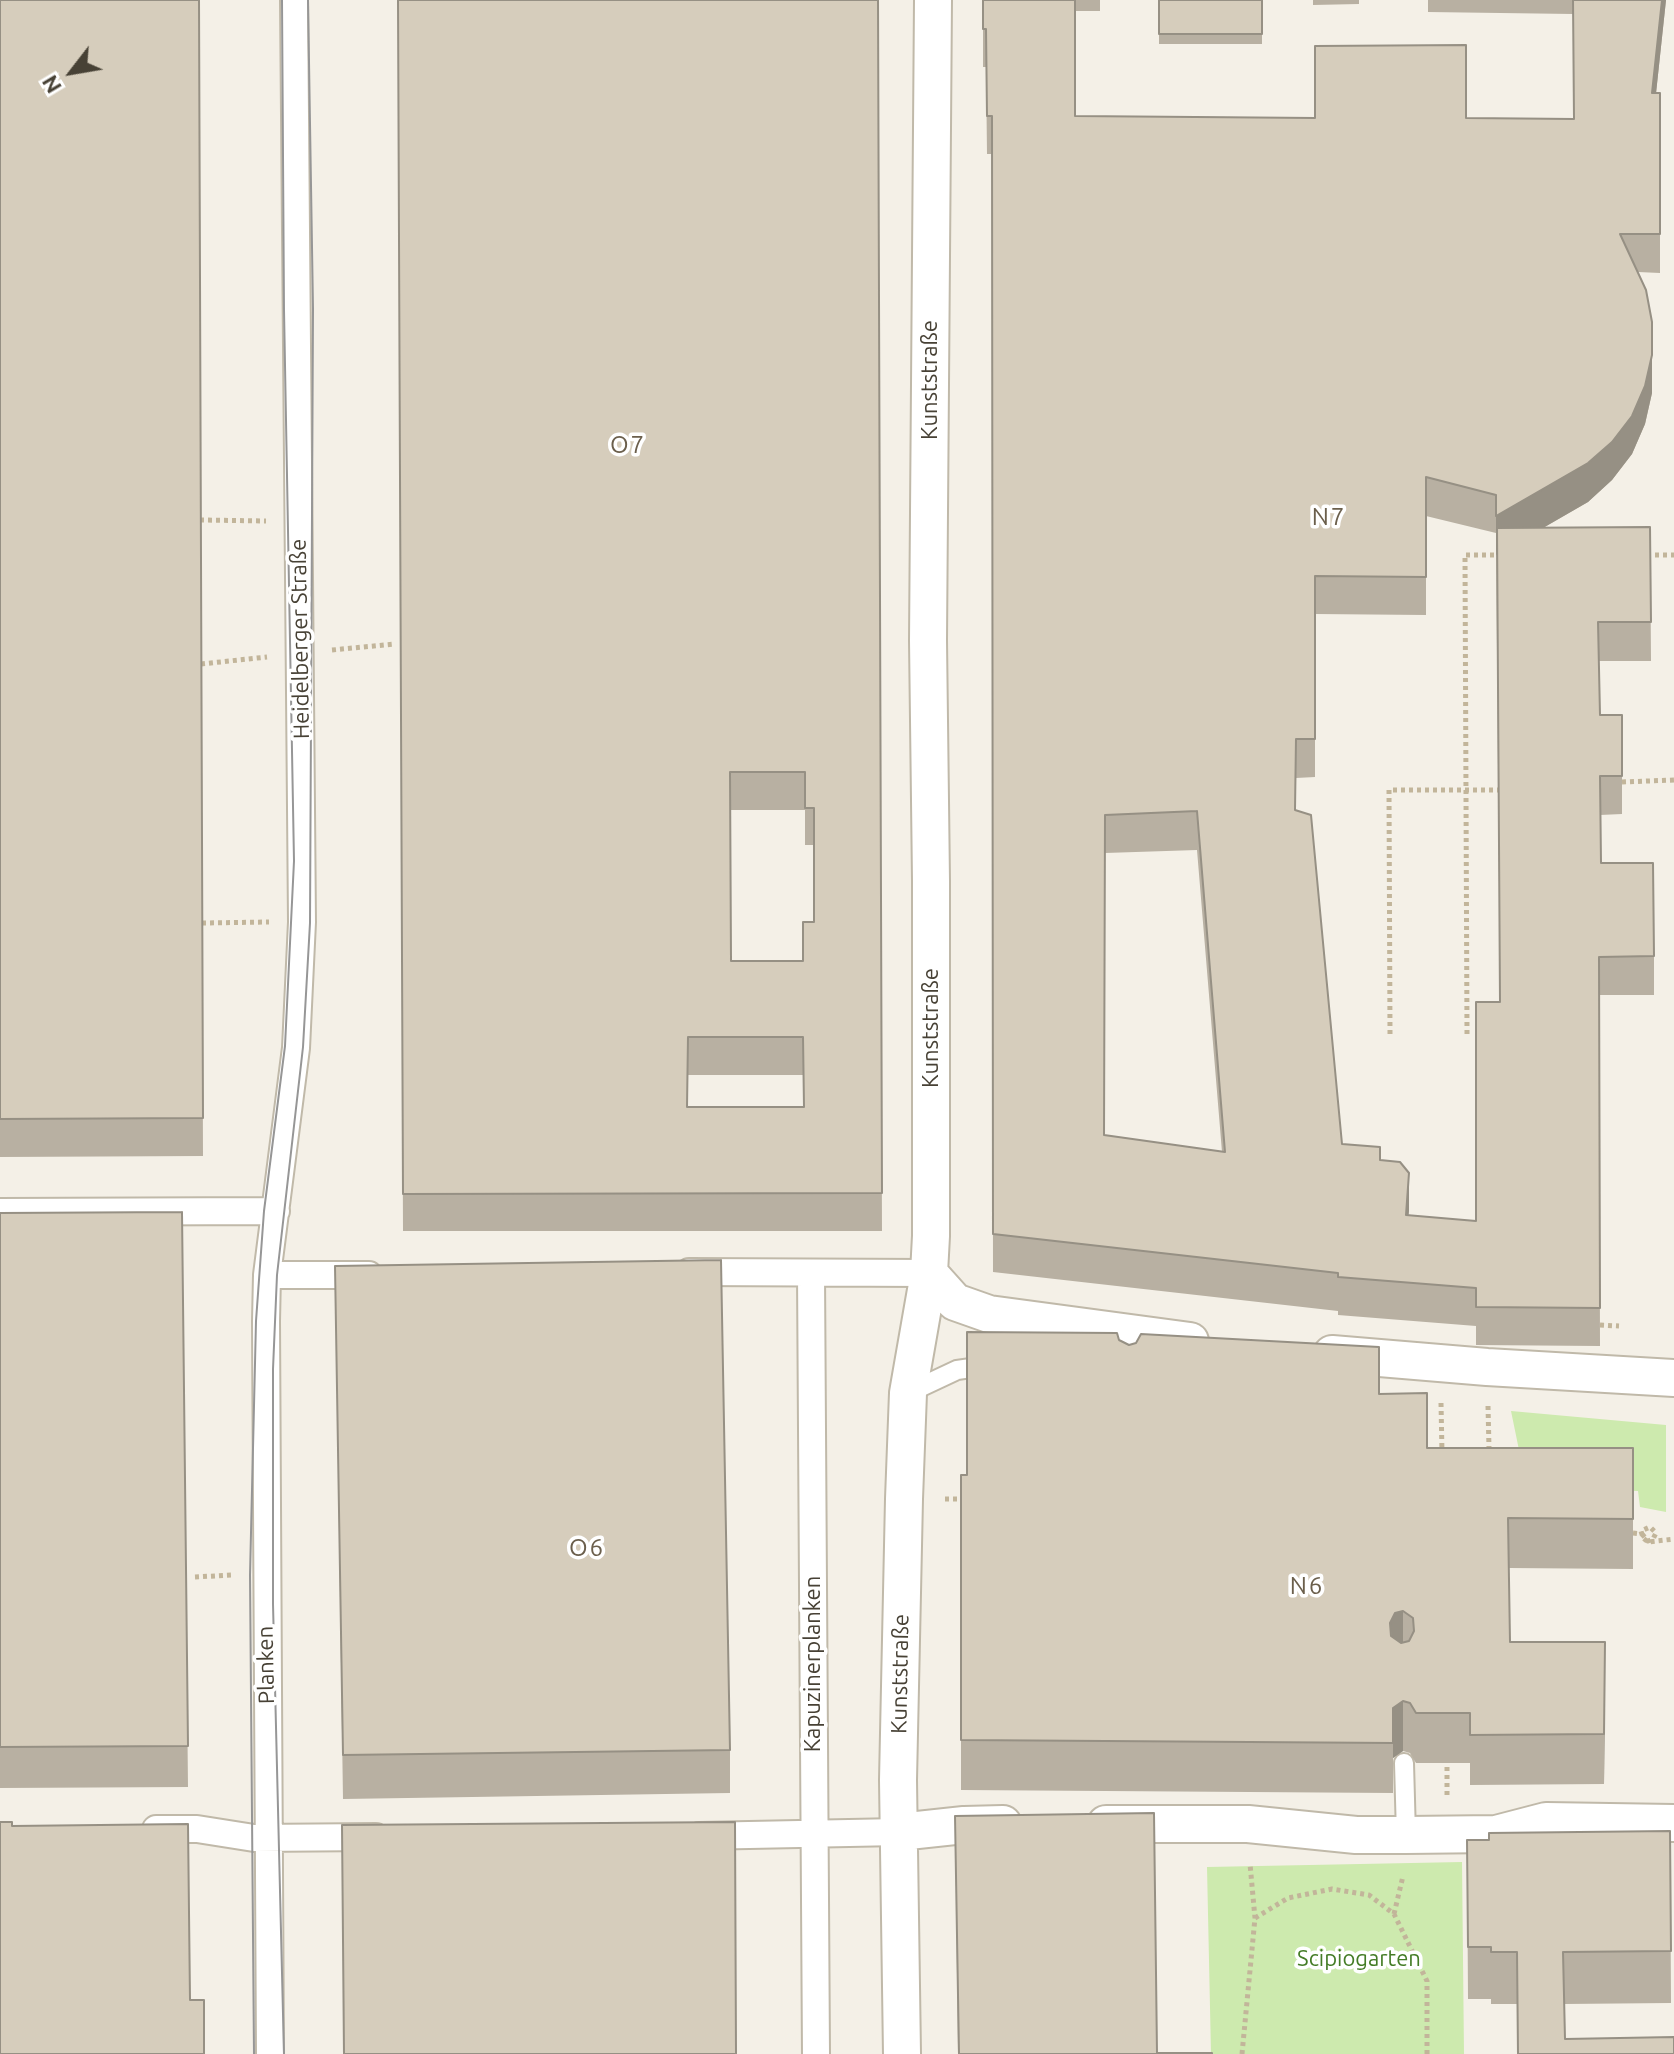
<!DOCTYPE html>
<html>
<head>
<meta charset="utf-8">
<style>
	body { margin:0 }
	#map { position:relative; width:1674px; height:2054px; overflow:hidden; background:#f4f0e7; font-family:Ubuntu,sans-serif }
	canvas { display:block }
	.north { position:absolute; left:32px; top:32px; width:80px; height:80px; -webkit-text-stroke:6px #fff; paint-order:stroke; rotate:239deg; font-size:22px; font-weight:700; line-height:32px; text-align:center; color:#474135 }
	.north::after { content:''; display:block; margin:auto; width:28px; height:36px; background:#474135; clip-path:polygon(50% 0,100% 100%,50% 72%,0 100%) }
</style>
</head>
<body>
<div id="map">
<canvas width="1674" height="2054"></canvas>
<div class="north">N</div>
</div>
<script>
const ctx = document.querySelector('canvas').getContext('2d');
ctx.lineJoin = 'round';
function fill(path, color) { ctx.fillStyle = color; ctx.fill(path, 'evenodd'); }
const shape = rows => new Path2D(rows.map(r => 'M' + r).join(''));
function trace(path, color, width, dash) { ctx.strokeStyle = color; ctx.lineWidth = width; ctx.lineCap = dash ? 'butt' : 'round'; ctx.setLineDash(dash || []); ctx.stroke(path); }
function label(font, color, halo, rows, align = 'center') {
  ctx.font = font + ' Ubuntu,sans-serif'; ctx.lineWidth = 7; ctx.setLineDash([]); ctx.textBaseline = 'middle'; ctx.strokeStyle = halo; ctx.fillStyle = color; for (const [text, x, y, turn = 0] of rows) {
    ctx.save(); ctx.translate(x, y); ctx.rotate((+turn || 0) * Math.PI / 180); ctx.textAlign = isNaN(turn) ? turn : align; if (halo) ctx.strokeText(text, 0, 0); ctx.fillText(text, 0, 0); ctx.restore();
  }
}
fill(shape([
	[1511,1411,1666,1425,1666,1512,1640,1507,1638,1491,1564,1489,1519,1450],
	[1462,1862,1464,2054,1211,2054,1207,1867]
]), '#cdeaae');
const service = shape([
	[908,1393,957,1370,992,1365],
	[1404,1763,1406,1835]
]);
const pedestrian = shape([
	[0,1212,276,1211],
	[689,1272,929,1273],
	[811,1273,816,2054],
	[267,1275,369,1275],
	[156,1829,197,1829,254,1838,376,1837],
	[699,1836,899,1832],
	[270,2054,266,1321,267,1275,296,1048,302,922,294,0]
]);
const minor = shape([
	[929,1273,955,1302,989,1314,1190,1341],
	[1332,1354,1487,1367,1674,1378],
	[1106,1824,1248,1824,1356,1835,1406,1835,1496,1834,1546,1821,1674,1823],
	[899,1832,964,1825,1003,1824],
	[902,2054,898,1780,904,1499,908,1393,929,1273,931,1236,931,881,928,640,933,0]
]);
trace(service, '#c0b9a9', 22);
trace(pedestrian, '#c0b9a9', 30);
trace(minor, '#c0b9a9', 40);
trace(shape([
	[200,520,266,521],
	[1647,555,1674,555],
	[332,650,395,644],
	[201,664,267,657],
	[1622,782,1674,780],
	[202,923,269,922],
	[1390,1034,1389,790,1498,790],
	[1467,1034,1465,555,1501,555],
	[1600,1325,1619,1326],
	[1441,1403,1442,1453],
	[1488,1406,1489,1448,1492,1451],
	[945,1499,967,1499],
	[1642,1534,1648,1541,1653,1539,1656,1533,1650,1527,1641,1531,1643,1538,1648,1542,1674,1539],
	[195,1577,233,1575],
	[1447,1759,1447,1797],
	[1394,1914,1403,1876],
	[1255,1918,1288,1898,1332,1889,1369,1895,1394,1914,1427,1981,1427,2054],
	[1242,2054,1255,1918,1250,1864]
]), '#c2b59a', 5, [4, 4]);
trace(service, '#fff', 18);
trace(pedestrian, '#fff', 26);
trace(minor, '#fff', 36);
trace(shape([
	[254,2054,250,1575,256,1321,264,1211,285,1046,294,861,284,310,282,0],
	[284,2054,273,1604,273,1369,277,1275,303,1047,310,923,313,309,308,0]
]), '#969696', 2);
trace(shape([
	[1633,1533,1642,1534]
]), '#c2b59a', 5, [4, 4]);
fill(shape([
	[0,0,199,0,203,1156,0,1157],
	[398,0,878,0,882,1231,403,1231],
	[731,810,805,810,805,845,814,845,814,922,803,961,731,961],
	[688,1075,803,1075,803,1107,687,1107],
	[983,0,1100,0,1100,11,1075,11,1075,116,1573,119,1573,14,1428,12,1428,0,1666,0,1656,93,1660,93,1660,273,1638,272,1652,393,1645,424,1632,454,1612,480,1588,502,1543,528,1650,527,1651,661,1599,661,1600,715,1622,776,1622,814,1600,815,1601,863,1654,956,1654,995,1599,995,1600,1346,1476,1345,1476,1326,1338,1315,1338,1311,993,1272,992,154,987,154,986,67,983,67],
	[1426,516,1496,533,1500,1002,1476,1221,1408,1215,1380,1160,1342,1144,1295,810,1296,778,1315,777,1315,614,1426,615],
	[1197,850,1222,1152,1104,1135,1105,853],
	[1159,0,1262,0,1262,44,1159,44],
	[1313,0,1359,0,1359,4,1313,5],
	[182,1212,188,1787,0,1788,0,1213],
	[335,1266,730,1750,730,1793,343,1799],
	[1119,1340,1129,1345,1379,1394,1427,1448,1633,1448,1633,1569,1509,1568,1510,1642,1605,1692,1604,1784,1470,1785,1470,1763,1416,1763,1410,1753,1403,1751,1393,1758,1393,1793,961,1790,961,1475,967,1475],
	[955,1816,1157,2053,1212,2054,958,2054],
	[1670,1831,1671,2003,1564,2004,1565,2039,1518,2054,1517,2004,1491,2004,1491,1999,1468,1999,1467,1840]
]), '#b8b0a2');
fill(shape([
	[1662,0,1666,0,1652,131,1652,93],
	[1652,355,1652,393,1645,424,1632,454,1612,480,1588,502,1496,555,1496,516],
	[1409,1173,1409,1211,1406,1254,1406,1215],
	[1403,1611,1403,1661,1395,1663,1390,1623,1395,1613],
	[1605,1642,1605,1692,1604,1784,1604,1734],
	[1403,1701,1403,1751,1393,1758,1393,1793,1393,1708]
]), '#969084');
const building = shape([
	[0,0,199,0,203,1118,0,1119,0,0],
	[398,0,878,0,882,1193,403,1194,398,0],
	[730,772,805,772,805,808,814,808,814,922,803,922,803,961,731,961,730,772],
	[688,1037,803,1037,804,1107,687,1107,688,1037],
	[983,0,1075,0,1075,116,1315,118,1315,46,1466,45,1466,118,1574,119,1573,0,1662,0,1652,93,1660,93,1660,234,1620,234,1646,290,1652,322,1652,355,1645,386,1632,416,1612,442,1588,463,1496,516,1496,495,1426,477,1426,577,1315,576,1315,739,1296,739,1295,810,1311,815,1342,1144,1380,1147,1380,1160,1400,1162,1409,1173,1406,1215,1476,1221,1476,1002,1500,1002,1497,528,1650,527,1651,622,1598,622,1600,715,1622,715,1622,776,1600,776,1601,863,1653,863,1654,956,1599,957,1600,1308,1476,1307,1476,1288,1338,1277,1338,1273,993,1234,992,116,987,116,986,29,983,29,983,0],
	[1197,811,1225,1152,1104,1135,1105,815,1197,811],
	[1159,0,1262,0,1262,34,1159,34,1159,0],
	[182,1212,188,1746,0,1747,0,1213,182,1212],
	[721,1260,730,1750,343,1755,335,1266,721,1260],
	[967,1332,1117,1333,1119,1340,1129,1345,1136,1343,1141,1334,1379,1347,1379,1394,1427,1393,1427,1448,1633,1448,1633,1519,1508,1518,1510,1642,1605,1642,1604,1734,1470,1735,1470,1713,1416,1713,1410,1703,1403,1701,1393,1708,1393,1743,961,1740,961,1475,967,1475,967,1332],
	[1403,1611,1413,1618,1414,1631,1409,1641,1401,1643,1391,1636,1390,1623,1395,1613,1403,1611],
	[1154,1813,1157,2053,1212,2053,1212,2054,959,2054,955,1816,1154,1813],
	[0,1822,12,1822,12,1826,188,1824,190,2000,204,2000,204,2054,0,2054,0,1822],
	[735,1822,736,2054,344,2054,342,1825,735,1822],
	[1670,1831,1671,1951,1563,1952,1565,2039,1674,2037,1674,2054,1518,2054,1517,1952,1491,1952,1491,1947,1468,1947,1467,1840,1489,1840,1489,1833,1670,1831]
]);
fill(building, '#d6cdbc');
trace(building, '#969084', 2);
label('22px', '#474135', '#fff', [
	["Kunststraße",930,380,-90],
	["Heidelberger Straße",300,639,-91],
	["Kunststraße",931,1028,-90],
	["Kapuzinerplanken",813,1664,-90],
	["Planken",266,1665,-91],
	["Kunststraße",900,1674,-89]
]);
label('22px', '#447c26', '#fff', [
	["Scipiogarten",1359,1959]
]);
ctx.letterSpacing = '2px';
label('24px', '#6b5f4c', '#fff', [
	["O7",628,445],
	["N7",1329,517],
	["O6",587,1548],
	["N6",1307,1586]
]);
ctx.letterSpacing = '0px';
</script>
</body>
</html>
